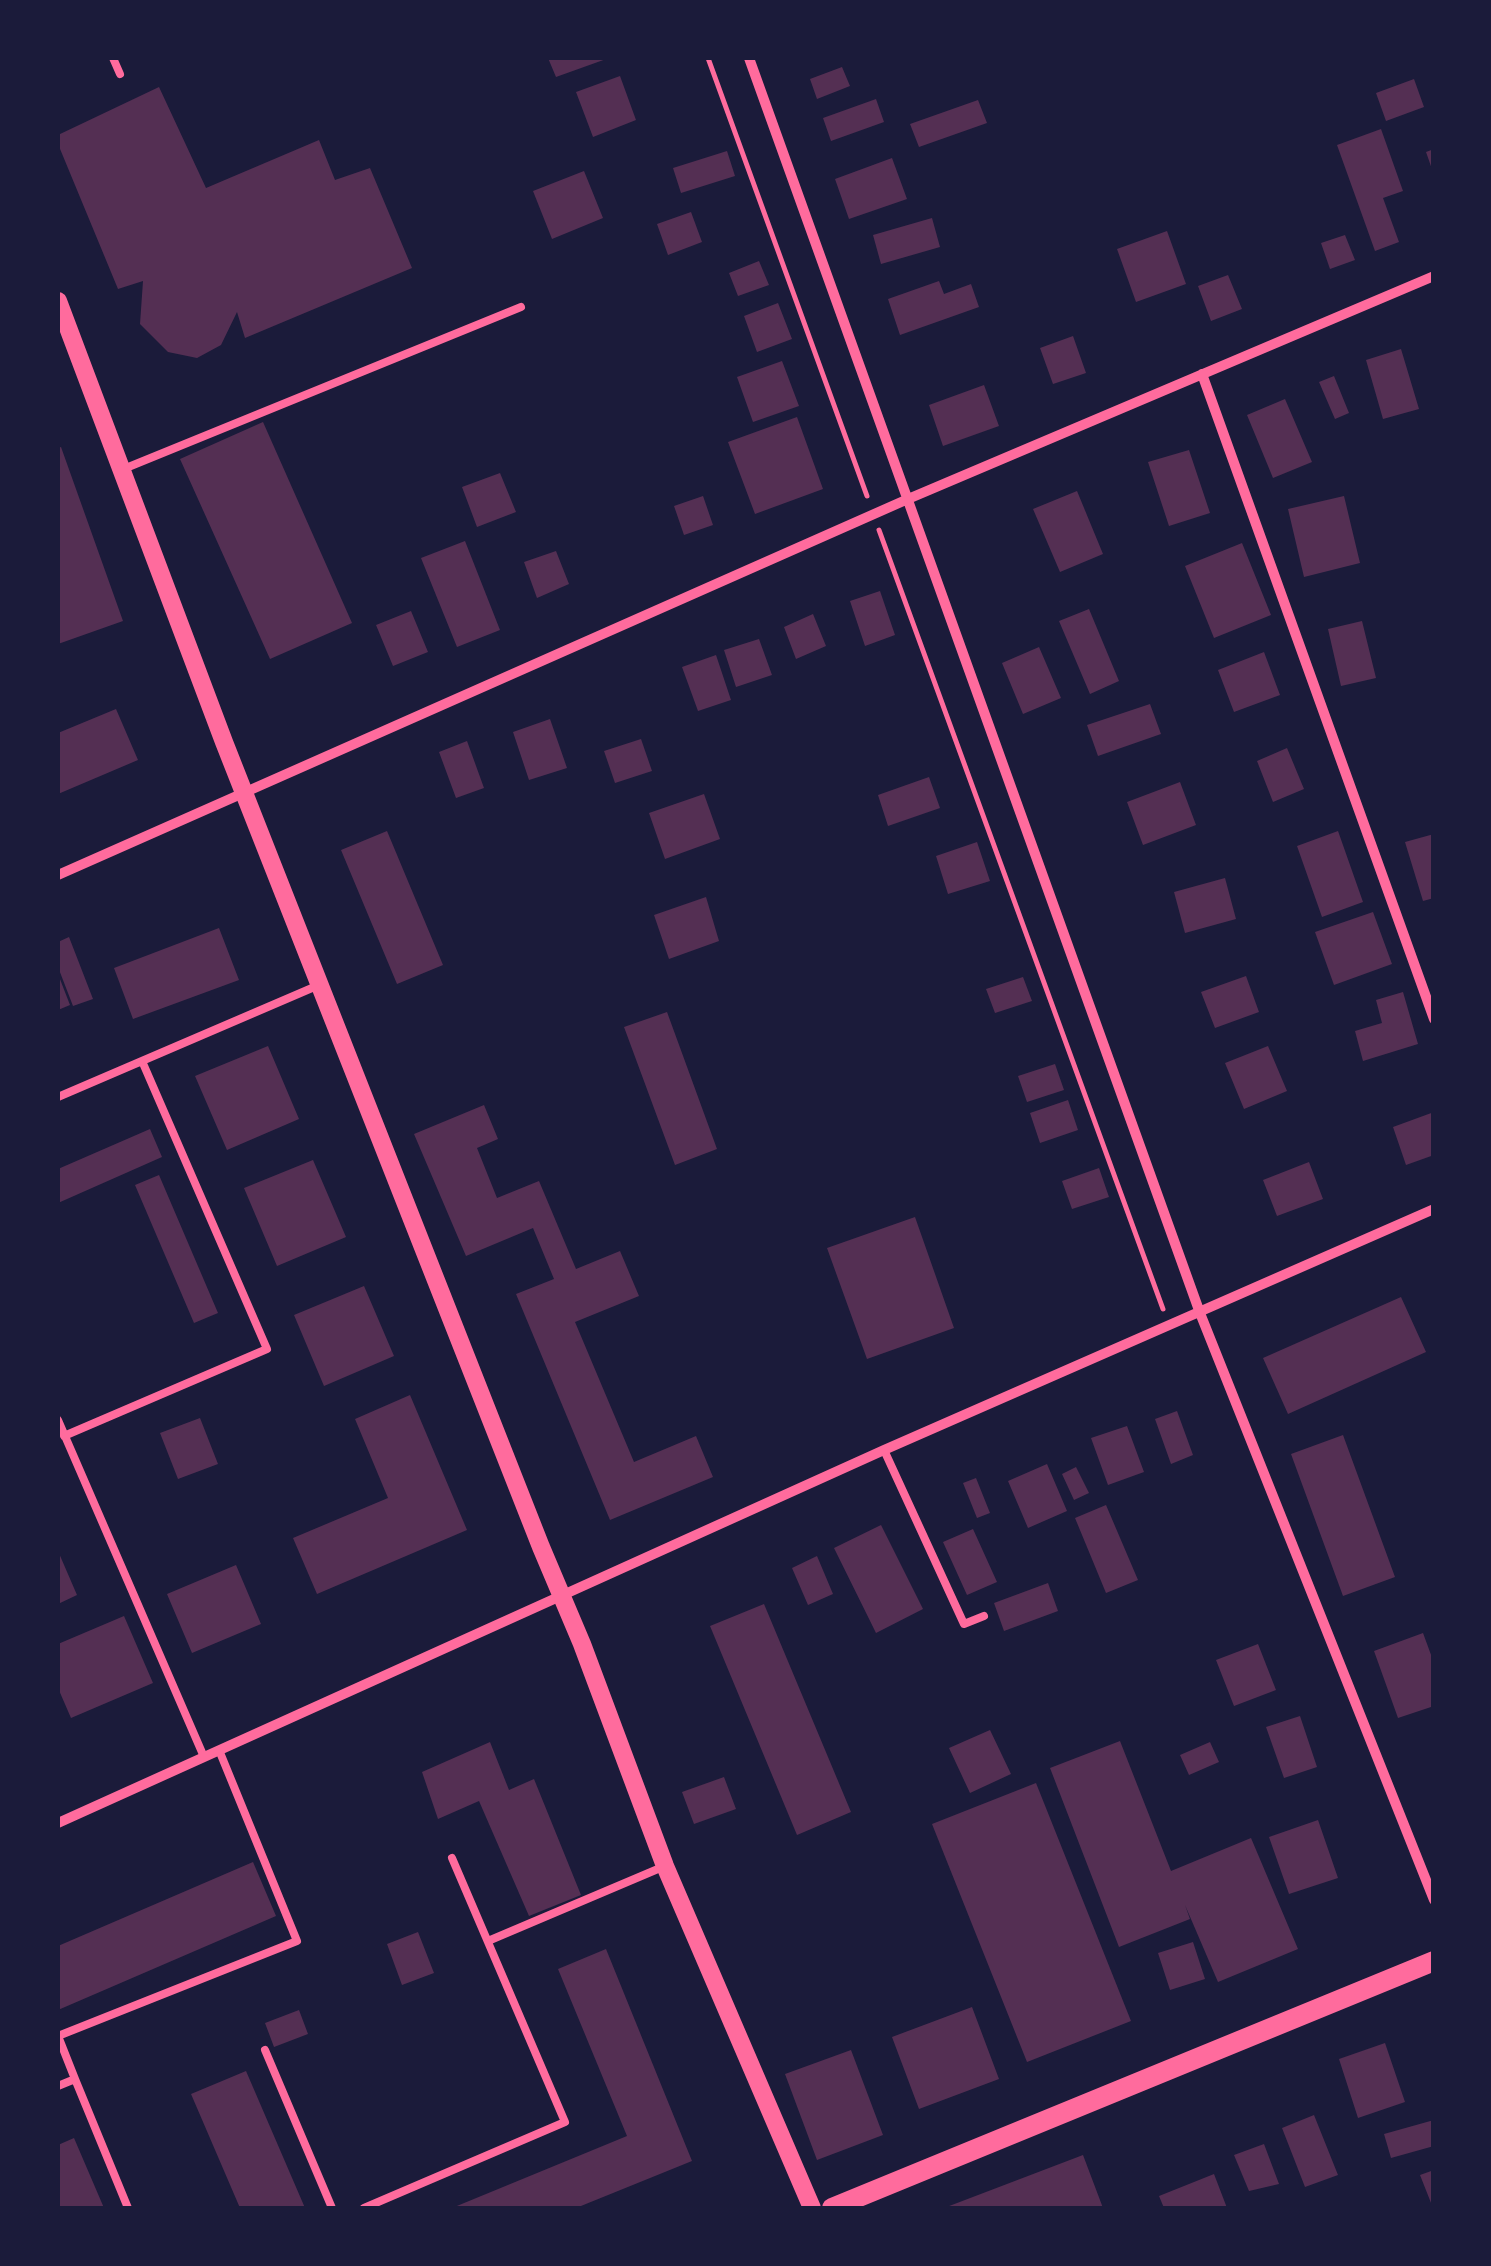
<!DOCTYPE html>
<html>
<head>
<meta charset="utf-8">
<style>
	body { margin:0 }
	#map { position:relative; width:1491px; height:2266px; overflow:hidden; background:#1b1b3a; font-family:Overpass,sans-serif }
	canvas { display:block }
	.frame { position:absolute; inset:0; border:60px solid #1b1b3a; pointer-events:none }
</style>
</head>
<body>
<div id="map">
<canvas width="1491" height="2266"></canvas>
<div class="frame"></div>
</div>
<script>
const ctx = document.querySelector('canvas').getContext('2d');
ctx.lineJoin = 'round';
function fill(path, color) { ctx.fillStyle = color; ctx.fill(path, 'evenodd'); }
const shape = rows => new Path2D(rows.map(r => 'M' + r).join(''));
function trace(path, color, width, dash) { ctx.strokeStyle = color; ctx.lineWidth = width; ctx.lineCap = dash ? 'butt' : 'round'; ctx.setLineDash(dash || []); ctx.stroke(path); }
fill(shape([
	[548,58,609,58,556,77],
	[842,67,850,86,817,99,810,79],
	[620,76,636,120,593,137,576,92],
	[1414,79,1424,107,1386,121,1376,93],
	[159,87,206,188,319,140,335,180,370,168,412,268,245,338,237,312,221,345,197,358,168,352,140,324,143,281,118,289,58,144,58,135],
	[876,99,884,122,831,141,823,118],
	[978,100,987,123,919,147,910,124],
	[1381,129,1403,191,1383,198,1399,242,1375,251,1337,145],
	[1434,149,1434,172,1433,172,1426,152],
	[727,151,735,176,681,193,673,168],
	[892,158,907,199,849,219,835,179],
	[584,171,603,218,552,239,533,191],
	[691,212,702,242,668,255,657,224],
	[932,218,940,247,881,264,873,235],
	[1167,231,1186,284,1136,302,1117,249],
	[1345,235,1355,260,1330,269,1321,243],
	[759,261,769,285,738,296,729,273],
	[1228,275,1242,309,1211,321,1198,286],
	[939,281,944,294,971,284,979,307,900,335,888,299],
	[778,303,792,339,757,352,744,316],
	[1073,336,1086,373,1053,384,1040,348],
	[1401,349,1419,409,1383,419,1366,360],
	[782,361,799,406,753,422,737,377],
	[1334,376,1349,413,1335,419,1319,382],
	[984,385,999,426,943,446,929,405],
	[1285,399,1312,462,1273,478,1247,415],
	[797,417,823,489,755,514,728,442],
	[263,422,352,623,270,659,180,459],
	[61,447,123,621,58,644,58,448],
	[1189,450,1210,513,1169,526,1148,462],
	[500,473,516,512,477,527,462,487],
	[1077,491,1103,554,1060,572,1033,509],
	[703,496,713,525,684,535,674,506],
	[1344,496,1360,563,1304,577,1288,509],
	[465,541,500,630,457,647,421,558],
	[1242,543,1271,615,1214,638,1185,566],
	[556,551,569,584,537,598,524,562],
	[880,591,895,635,865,646,850,601],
	[1089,609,1119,681,1090,694,1059,621],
	[411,611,428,652,393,666,376,625],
	[813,614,826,646,796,659,784,627],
	[1362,621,1376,678,1341,686,1328,629],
	[759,639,772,675,736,687,724,650],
	[1039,647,1061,698,1023,714,1002,663],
	[1264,652,1280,695,1234,712,1218,670],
	[716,655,731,700,698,711,682,667],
	[1150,704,1161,734,1098,756,1087,725],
	[116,709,138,760,58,794,58,733],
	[550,719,567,768,529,780,513,732],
	[641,739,652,771,615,783,604,751],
	[467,741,484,788,456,798,439,752],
	[1287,748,1304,789,1273,802,1257,761],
	[929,777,940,808,888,826,878,795],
	[1180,782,1196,825,1143,845,1127,802],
	[704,794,720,839,665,859,649,813],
	[387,831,443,965,397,984,341,850],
	[1338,831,1363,902,1322,917,1297,846],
	[1434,834,1434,898,1423,901,1405,842],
	[977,842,990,881,948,894,936,856],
	[1225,878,1236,919,1185,933,1174,892],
	[706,897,719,941,669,959,654,915],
	[1373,912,1392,964,1334,985,1315,932],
	[219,928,239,980,133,1019,114,968],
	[69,937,93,999,73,1006,58,967,58,942],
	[58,974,70,1005,58,1010],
	[1246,976,1259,1012,1215,1028,1201,992],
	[1023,977,1032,1001,995,1013,986,989],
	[1403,992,1418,1044,1363,1061,1355,1031,1382,1023,1376,1000],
	[667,1012,717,1149,675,1165,624,1027],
	[268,1046,299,1119,227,1150,195,1076],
	[1268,1046,1287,1091,1244,1109,1225,1063],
	[1055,1064,1064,1090,1027,1102,1018,1076],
	[1068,1100,1078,1130,1040,1143,1030,1113],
	[484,1105,498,1139,477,1148,497,1198,539,1181,576,1269,620,1251,639,1296,575,1322,634,1462,696,1436,713,1477,610,1520,516,1294,554,1279,533,1228,466,1256,414,1134],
	[1434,1112,1434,1155,1406,1165,1393,1127],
	[150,1129,162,1157,58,1203,58,1169],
	[313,1160,346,1237,277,1266,244,1188],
	[1309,1162,1323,1199,1277,1216,1263,1180],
	[1099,1168,1109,1197,1072,1209,1062,1181],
	[159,1175,218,1313,194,1323,135,1185],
	[915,1217,954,1328,867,1359,827,1248],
	[364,1286,394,1356,324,1386,294,1315],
	[1401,1297,1426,1352,1288,1414,1263,1358],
	[410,1395,467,1530,317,1594,293,1538,388,1498,355,1419],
	[1177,1411,1193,1455,1171,1464,1155,1419],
	[200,1418,218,1464,178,1479,160,1433],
	[1127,1426,1144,1472,1108,1485,1091,1438],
	[1343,1435,1395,1577,1343,1596,1291,1454],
	[1047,1464,1067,1511,1028,1528,1008,1481],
	[1076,1467,1089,1493,1074,1500,1062,1474],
	[976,1478,990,1513,977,1518,963,1483],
	[1106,1505,1138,1580,1106,1593,1075,1518],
	[881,1525,923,1609,876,1633,834,1548],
	[973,1529,997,1582,967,1595,943,1542],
	[58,1551,77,1595,58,1604],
	[817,1556,833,1594,808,1605,792,1568],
	[236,1565,261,1624,192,1653,167,1594],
	[1048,1583,1058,1611,1004,1631,994,1603],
	[764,1604,851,1812,797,1835,710,1626],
	[124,1616,153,1683,71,1718,58,1688,58,1644],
	[1423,1633,1434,1663,1434,1706,1398,1718,1374,1651],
	[1258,1644,1276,1690,1234,1706,1216,1660],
	[1300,1716,1317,1767,1284,1778,1266,1727],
	[990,1730,1011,1774,970,1793,949,1748],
	[1120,1741,1171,1871,1251,1838,1298,1949,1218,1982,1185,1905,1190,1919,1119,1947,1050,1768],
	[490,1742,509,1790,534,1779,581,1895,529,1916,479,1801,438,1819,422,1772],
	[1210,1742,1219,1762,1189,1775,1180,1755],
	[724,1777,736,1809,694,1824,682,1792],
	[1036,1783,1131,2021,1027,2062,932,1824],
	[1318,1820,1338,1878,1289,1894,1269,1837],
	[253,1862,276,1916,58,2010,58,1946],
	[418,1932,434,1973,402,1985,387,1944],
	[1193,1942,1205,1979,1170,1990,1158,1953],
	[606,1949,692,2161,576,2208,452,2208,627,2136,558,1969],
	[972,2007,999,2079,919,2109,892,2037],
	[299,2010,308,2034,274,2047,265,2023],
	[1385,2043,1405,2102,1358,2118,1339,2059],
	[851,2050,883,2135,817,2160,785,2074],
	[246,2071,305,2208,240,2208,191,2094],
	[1314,2115,1338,2175,1305,2187,1282,2128],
	[1434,2120,1434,2146,1391,2158,1384,2134],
	[74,2138,104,2208,58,2208,58,2145],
	[1264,2144,1279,2184,1249,2191,1234,2155],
	[1083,2155,1103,2208,944,2208],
	[1434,2170,1434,2208,1433,2208,1420,2175],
	[1214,2174,1227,2208,1164,2208,1159,2196]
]), '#542f53');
trace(shape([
	[708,58,867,496],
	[879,530,1163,1309]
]), '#ff6b9d', 5);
trace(shape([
	[113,58,120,74],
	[121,470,521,307],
	[58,1097,319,985],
	[58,1420,204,1757],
	[64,1436,267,1349,142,1061],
	[884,1450,964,1624,984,1616],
	[488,1941,665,1866],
	[265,2050,332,2208],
	[75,2079,128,2208],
	[58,2086,75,2079,58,2036,297,1941,219,1750],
	[364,2208,565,2122,452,1858]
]), '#ff6b9d', 8);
trace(shape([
	[749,58,1200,1313,1434,1900],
	[1202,374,1434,1019],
	[58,875,908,499,1434,276],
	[58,1823,884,1450,1434,1209]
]), '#ff6b9d', 10);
trace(shape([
	[58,301,224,742,541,1547,582,1644,665,1866,812,2208]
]), '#ff6b9d', 18);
trace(shape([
	[832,2208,1434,1961]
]), '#ff6b9d', 20);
</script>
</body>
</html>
